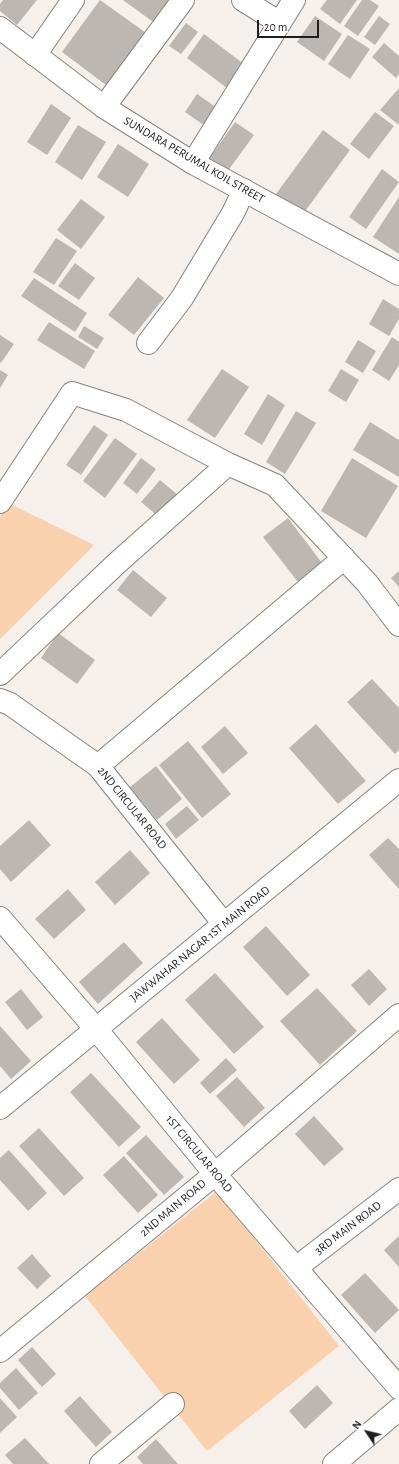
<!DOCTYPE html>
<html>
<head>
<meta charset="utf-8">
<style>
	body { margin:0 }
	#map { position:relative; width:399px; height:1464px; overflow:hidden; background:#f5f0ec; font-family:"Alegreya Sans",sans-serif }
	canvas { display:block }
	.north { position:absolute; left:347px; top:1412px; width:40px; height:40px; -webkit-text-stroke:3px #fff; paint-order:stroke; rotate:305deg; font-size:11px; font-weight:700; line-height:16px; text-align:center; color:#201e1d }
	.north::after { content:''; display:block; margin:auto; width:14px; height:18px; background:#201e1d; clip-path:polygon(50% 0,100% 100%,50% 72%,0 100%) }
	.scale { position:absolute; left:257px; top:20px; width:62px; height:18px; box-sizing:border-box; border:2px solid #201e1d; border-top:0; padding-left:5px; font-size:12px; line-height:14px; white-space:nowrap; color:#201e1d; -webkit-text-stroke:3px #fff; paint-order:stroke }
</style>
</head>
<body>
<div id="map">
<canvas width="399" height="1464"></canvas>
<div class="north">N</div>
<div class="scale">20 m</div>
</div>
<script>
const ctx = document.querySelector('canvas').getContext('2d');
ctx.lineJoin = 'round';
function fill(path, color) { ctx.fillStyle = color; ctx.fill(path, 'evenodd'); }
const shape = rows => new Path2D(rows.map(r => 'M' + r).join(''));
function trace(path, color, width, dash) { ctx.strokeStyle = color; ctx.lineWidth = width; ctx.lineCap = dash ? 'butt' : 'round'; ctx.setLineDash(dash || []); ctx.stroke(path); }
function label(font, color, halo, rows, align = 'center') {
  ctx.font = font + ' "Alegreya Sans",sans-serif'; ctx.lineWidth = 4; ctx.setLineDash([]); ctx.textBaseline = 'middle'; ctx.strokeStyle = halo; ctx.fillStyle = color; for (const [text, x, y, turn = 0] of rows) {
    ctx.save(); ctx.translate(x, y); ctx.rotate((+turn || 0) * Math.PI / 180); ctx.textAlign = isNaN(turn) ? turn : align; if (halo) ctx.strokeText(text, 0, 0); ctx.fillText(text, 0, 0); ctx.restore();
  }
}
fill(shape([
	[8,503,94,545,0,639,0,517],
	[217,1191,339,1346,207,1451,85,1296]
]), '#f9d2ad');
fill(shape([
	[3,0,37,0,17,25,0,11,0,4],
	[100,0,149,35,110,88,62,52],
	[123,0,173,0,156,24],
	[327,0,357,0,340,24,320,9],
	[362,0,370,0,379,6,358,36,344,26],
	[315,16,342,34,324,61,297,42],
	[379,16,390,24,375,45,364,37],
	[186,23,198,32,181,54,169,46],
	[204,34,248,67,231,91,187,58],
	[348,35,370,49,350,79,328,64],
	[384,43,399,56,399,74,396,78,372,57],
	[399,88,399,125,380,110],
	[197,94,220,110,208,128,185,112],
	[51,104,71,118,47,155,27,142],
	[375,112,394,126,369,159,350,144],
	[235,122,254,135,227,172,209,159],
	[78,125,106,142,82,180,55,162],
	[323,130,350,150,303,214,276,194],
	[118,144,149,164,128,197,97,177],
	[382,169,399,182,366,229,349,217],
	[399,197,399,254,373,237],
	[81,199,105,217,81,249,57,230],
	[56,238,77,251,54,285,33,272],
	[75,263,95,278,79,300,58,286],
	[138,277,164,298,134,335,108,315],
	[34,278,87,313,75,332,21,296],
	[383,299,399,309,399,319,389,336,369,324],
	[49,322,95,351,84,369,37,340],
	[84,326,104,338,97,349,78,337],
	[0,335,14,344,1,363,0,362],
	[392,337,399,342,399,365,389,381,372,370],
	[358,340,376,351,363,373,345,362],
	[222,369,249,387,215,438,187,420],
	[341,369,359,380,346,402,328,391],
	[0,370,8,375,0,388],
	[268,394,285,405,262,445,244,434],
	[296,411,316,423,285,474,266,462],
	[370,422,399,440,399,477,353,450],
	[94,425,108,435,81,475,66,465],
	[115,438,137,454,105,498,83,481],
	[141,458,156,469,137,494,123,483],
	[352,458,398,486,366,538,321,511],
	[160,480,178,495,160,518,141,502],
	[288,518,325,567,301,586,263,537],
	[133,570,167,598,151,617,117,590],
	[399,571,399,587,391,578],
	[58,633,95,660,77,684,41,658],
	[372,679,399,708,399,750,395,754,347,702],
	[316,724,366,781,338,804,289,748],
	[225,726,248,753,223,774,201,747],
	[188,741,231,794,202,818,159,765],
	[156,766,182,799,157,820,130,787],
	[187,806,199,820,176,839,165,824],
	[29,820,51,845,11,882,0,869,0,846],
	[388,838,399,849,399,889,369,855],
	[130,850,150,873,115,905,95,882],
	[68,889,86,910,54,939,35,919],
	[266,926,310,975,287,996,243,947],
	[124,942,143,963,98,1004,79,982],
	[369,969,387,989,369,1006,351,985],
	[215,973,264,1027,234,1054,185,1000],
	[317,988,357,1031,320,1065,280,1021],
	[21,989,43,1017,27,1030,5,1002],
	[162,1018,200,1060,174,1084,136,1042],
	[0,1026,31,1061,11,1079,0,1066],
	[226,1058,237,1070,210,1094,200,1083],
	[91,1073,141,1127,119,1147,70,1092],
	[237,1077,265,1108,244,1127,216,1096],
	[314,1116,344,1149,324,1166,295,1134],
	[39,1128,84,1178,64,1196,19,1146],
	[146,1135,184,1177,164,1195,126,1153],
	[9,1150,47,1193,28,1211,0,1180,0,1158],
	[124,1156,158,1195,138,1213,103,1175],
	[399,1236,399,1267,384,1250],
	[32,1254,51,1276,37,1289,17,1268],
	[365,1273,399,1310,375,1333,341,1295],
	[32,1347,56,1374,42,1387,18,1360],
	[16,1368,38,1393,19,1410,0,1388,0,1383],
	[317,1385,333,1403,305,1429,289,1411],
	[80,1396,112,1432,96,1447,64,1411],
	[0,1398,17,1417,0,1433],
	[25,1438,49,1464,13,1464,5,1455],
	[156,1439,178,1464,143,1464,137,1457]
]), '#bcb7b3');
const street = shape([
	[243,0,280,23],
	[35,55,73,0],
	[104,107,183,0],
	[193,163,294,0],
	[148,343,182,298,233,213,244,190],
	[0,502,72,393,126,410,228,464,275,485,367,583,399,625],
	[0,674,116,564,228,464],
	[0,700,10,704,98,766,224,924],
	[98,766,344,558],
	[0,918,96,1029,215,1174,399,1388],
	[297,1267,399,1189],
	[0,1351,215,1174,399,1015],
	[101,1464,173,1404],
	[334,1464,399,1409]
]);
const secondary = shape([
	[0,28,104,107,193,163,399,274],
	[0,1108,399,780]
]);
trace(street, '#87837f', 24);
trace(secondary, '#87837f', 24);
trace(street, '#fff', 22);
trace(secondary, '#fff', 22);
label('12px', '#201e1d', '#fff', [
	["SUNDARA PERUMAL KOIL STREET",194,160,30],
	["2ND CIRCULAR ROAD",132,808,51],
	["JAWWAHAR NAGAR 1ST MAIN ROAD",200,944,-39],
	["1ST CIRCULAR ROAD",199,1154,50],
	["2ND MAIN ROAD",173,1208,-40],
	["3RD MAIN ROAD",348,1228,-37]
]);
</script>
</body>
</html>
